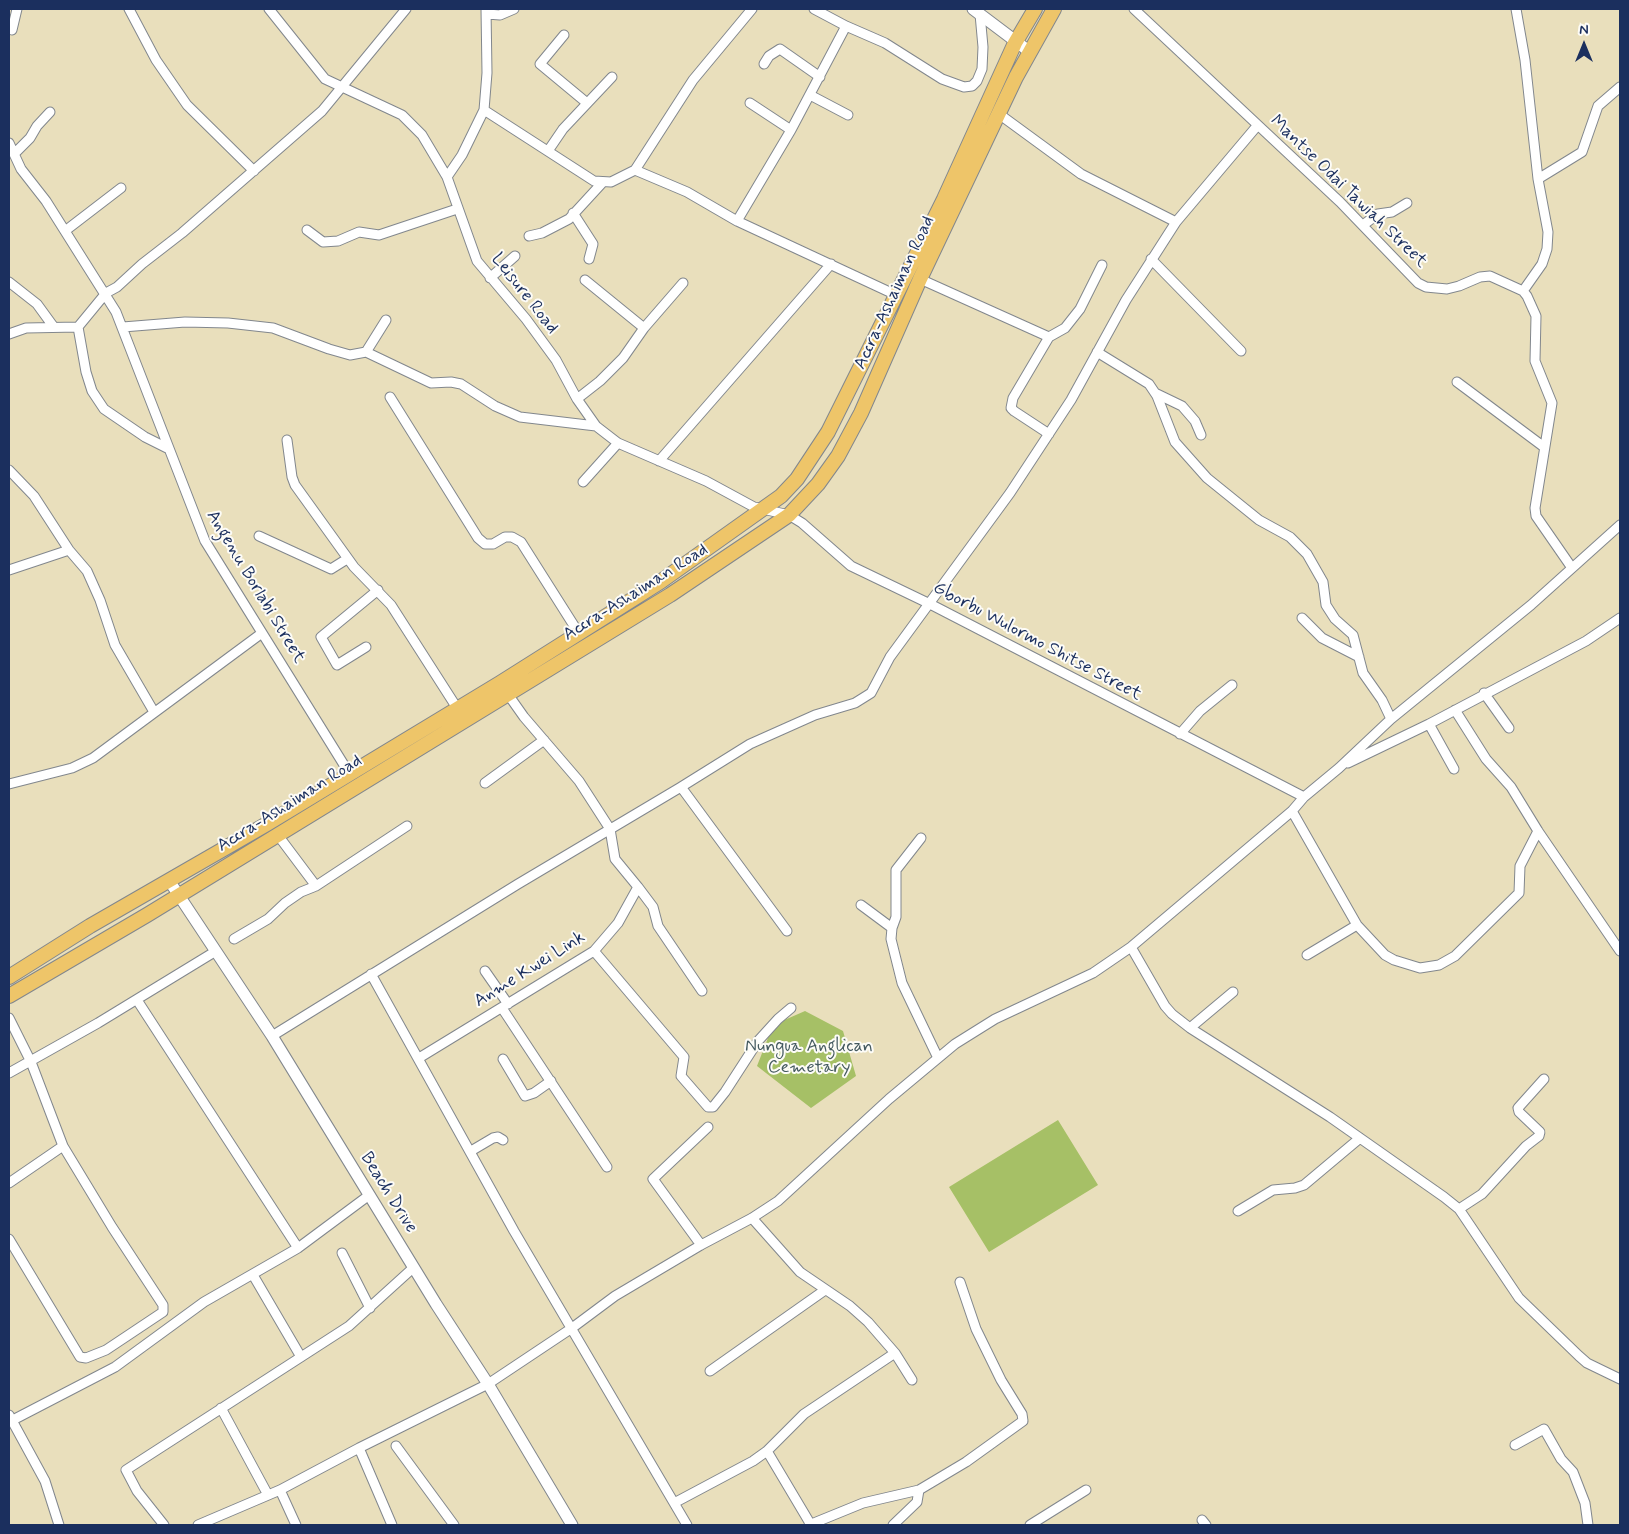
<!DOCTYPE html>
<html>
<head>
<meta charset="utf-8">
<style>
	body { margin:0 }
	#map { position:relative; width:1629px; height:1534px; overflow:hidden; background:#e9dfbc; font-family:Mynerve,sans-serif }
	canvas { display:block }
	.frame { position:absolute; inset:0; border:10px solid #1b2f5e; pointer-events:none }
	.north { position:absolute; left:1559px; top:20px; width:50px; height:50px; -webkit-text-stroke:4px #fdfcf7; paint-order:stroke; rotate:0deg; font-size:14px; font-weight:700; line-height:20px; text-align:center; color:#1b2f5e }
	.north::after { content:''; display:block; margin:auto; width:18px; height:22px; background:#1b2f5e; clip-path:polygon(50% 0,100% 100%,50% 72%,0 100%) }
</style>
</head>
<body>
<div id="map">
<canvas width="1629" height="1534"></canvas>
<div class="frame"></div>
<div class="north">N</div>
</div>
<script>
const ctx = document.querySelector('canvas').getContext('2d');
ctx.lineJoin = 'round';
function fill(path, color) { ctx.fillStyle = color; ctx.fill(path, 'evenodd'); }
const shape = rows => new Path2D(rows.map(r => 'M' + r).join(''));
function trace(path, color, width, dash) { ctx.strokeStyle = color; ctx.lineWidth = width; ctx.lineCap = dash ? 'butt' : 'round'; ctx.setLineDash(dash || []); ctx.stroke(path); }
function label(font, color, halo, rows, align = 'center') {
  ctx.font = font + ' Mynerve,sans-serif'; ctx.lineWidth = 4; ctx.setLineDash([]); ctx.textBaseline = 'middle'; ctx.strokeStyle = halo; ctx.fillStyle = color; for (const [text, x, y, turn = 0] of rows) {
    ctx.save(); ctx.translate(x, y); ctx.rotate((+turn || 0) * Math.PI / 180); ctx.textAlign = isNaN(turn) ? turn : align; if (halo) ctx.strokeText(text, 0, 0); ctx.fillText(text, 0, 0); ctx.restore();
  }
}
fill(shape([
	[805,1011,843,1031,856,1076,811,1108,757,1066,773,1025],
	[1058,1120,1098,1185,989,1252,949,1187]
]), '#a6c066');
const minor = shape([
	[129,9,156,60,187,105,254,171],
	[269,9,325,79,402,115,422,135,447,177,477,261,526,319,556,360,577,399,596,426,618,443,706,481,754,507,789,515,802,523,851,566,930,604,1304,797],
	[1134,9,1340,202,1418,283,1426,287,1447,289,1459,286,1480,277,1490,276,1523,291,1527,296,1536,316,1535,361,1552,403,1535,508,1536,516,1572,568],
	[1516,9,1525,60,1538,179,1548,232,1547,249,1542,264,1523,291],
	[487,14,500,15,514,9],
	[846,26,885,43,942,79,964,87,972,86,977,81,982,69,983,47,980,14],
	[12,30,17,9],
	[564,35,540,64,587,103],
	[764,64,769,56,780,49,820,77],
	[810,95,848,115],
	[750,103,791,130],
	[484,110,594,181,611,182,635,170,693,80,752,9],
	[999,114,1081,174,1176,222],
	[9,143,21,169,46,201,116,312,205,541,349,773],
	[548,151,563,129,612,77],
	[14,154,30,138,37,126,50,112],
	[635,170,687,192,737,221,791,130,846,26,814,9],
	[447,177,462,155,484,110,487,73,486,9],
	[1538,179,1582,152,1598,106,1620,87],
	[573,213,593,244,589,259],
	[737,221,896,295],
	[1363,225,1378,214,1392,212,1407,203],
	[307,230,323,242,338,241,359,232,379,235,457,209],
	[65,231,121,188],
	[529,236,542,233,569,219,603,182],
	[1151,259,1241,351],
	[490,278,515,256],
	[920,279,1049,337],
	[585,280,644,328],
	[9,282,37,304,53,326],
	[78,327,106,293,117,287,142,264,182,233,322,111,406,9],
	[78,327,86,372,92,391,104,409,145,437,167,448],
	[123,327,185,322,228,323,273,328,329,349,350,355,366,352,386,320],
	[9,334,26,328,78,327],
	[366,352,431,383,451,382,461,384,495,406,520,417,596,426],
	[1097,352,1149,384,1157,396,1175,442,1207,478,1259,520,1290,537,1307,554,1323,582,1326,605,1335,619,1353,635,1363,673,1382,700,1391,719],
	[1457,382,1544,447],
	[1155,393,1182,406,1195,421,1201,435],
	[390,397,478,538,485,544,493,544,505,537,512,537,521,542,578,632],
	[577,399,600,381,623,358,644,328,683,283],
	[1049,434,1014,411,1011,408,1013,398,1049,337,1065,328,1080,309,1102,265],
	[287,440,292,477,295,485,354,567,391,605,457,708],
	[659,461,831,264],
	[9,470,34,496,69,550,87,571,100,600,115,645,154,712],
	[583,482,618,443],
	[259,536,331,569,347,559],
	[9,570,69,550],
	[1302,618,1322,638,1359,657],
	[366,647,337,665,321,637,378,590],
	[1484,693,1509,728],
	[1455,710,1486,759,1511,787,1538,831,1620,951],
	[1429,724,1454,769],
	[1180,734,1200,711,1232,685],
	[1348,763,1429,724,1586,641,1620,618],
	[485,783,544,740],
	[9,784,72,768,93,758,262,633],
	[681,787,750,744,815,715,855,703,871,693,890,657,1010,493,1071,400,1126,300,1176,222,1257,126],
	[1292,811,1357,925,1385,955,1394,960,1420,968,1439,965,1455,956,1519,893,1520,866,1538,831],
	[277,834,316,886,407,826],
	[921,838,896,870,896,917,892,928,891,939,902,983,938,1058],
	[638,887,653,907,658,926,702,991],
	[861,905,892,928],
	[234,939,268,919,285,903,301,892,316,886],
	[1131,947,1165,1006,1172,1014,1190,1028,1330,1117,1444,1197,1459,1209,1519,1298,1579,1356,1587,1363,1620,1379],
	[594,951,684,1057,681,1076,708,1107,713,1107,725,1092,758,1041,778,1019,791,1008],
	[1307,955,1357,925],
	[485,971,508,1004],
	[371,974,514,1231,687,1525],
	[137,1000,298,1248],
	[502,1008,607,1167],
	[9,1018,31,1062,63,1146,112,1227,163,1305,163,1312,106,1350,86,1358,80,1357,9,1239],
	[1190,1028,1233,992],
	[272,1036,518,884,681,787,787,931],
	[419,1058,594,951,618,923,638,887,615,859,610,829,579,781,524,717,507,693],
	[503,1059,525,1096,534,1093,551,1081],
	[9,1073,98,1023,216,951],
	[471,1151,493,1138,498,1137,503,1140],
	[9,1183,63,1146],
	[1459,1209,1482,1194,1526,1146,1539,1136,1540,1132,1519,1112,1518,1108,1544,1079],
	[1238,1211,1273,1190,1295,1188,1304,1185,1360,1138],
	[752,1218,800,1272,850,1306,868,1322,895,1353,912,1380],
	[701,1245,653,1179,708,1127],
	[342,1253,370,1308],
	[253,1275,301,1357],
	[710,1371,825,1290],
	[221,1408,268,1495],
	[9,1415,45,1481,59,1525],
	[9,1422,115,1367,204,1302,298,1248,368,1196],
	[1515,1445,1544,1429,1561,1459,1573,1472,1585,1503,1588,1525],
	[396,1446,454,1525],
	[359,1448,392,1525],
	[767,1451,811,1525],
	[280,1490,296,1525],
	[676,1502,753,1461,767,1451,804,1414,895,1353],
	[1202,1520,1206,1525],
	[164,1525,137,1491,126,1470,349,1326,413,1268],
	[198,1525,280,1490,359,1448,488,1384,572,1328,615,1296,701,1245,752,1218,778,1201,889,1099,955,1044,995,1019,1093,973,1131,947,1292,811,1304,797,1339,768,1391,719,1531,605,1620,525],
	[809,1525,863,1503,919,1490,966,1462,1023,1421,1022,1414,1001,1380,976,1329,960,1282],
	[893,1525,917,1502,919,1490],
	[1030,1525,1086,1490]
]);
const tertiary = shape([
	[973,9,1030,52],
	[170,882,272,1036,436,1304,488,1384,572,1525]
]);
const primary = shape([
	[9,977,90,926,267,824,500,683,660,582,781,496,797,479,828,432,944,199,1015,43,1035,9],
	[9,996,147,915,670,595,789,515,818,484,838,456,861,413,920,279,1016,77,1054,9]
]);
trace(minor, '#82878d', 11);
trace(tertiary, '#82878d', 13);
trace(primary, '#82878d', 16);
trace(minor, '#fff', 9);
trace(tertiary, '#fff', 11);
trace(primary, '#eec569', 14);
label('18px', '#1b2f5e', '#fdfcf7', [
	["Mantse Odai Tawiah Street",1348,192,44],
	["Accra-Ashaiman Road",895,293,-65],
	["Leisure Road",524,294,52],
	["Angenu Borlabi Street",255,587,59],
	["Accra-Ashaiman Road",636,593,-32],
	["Gborbu Wulormo Shitse Street",1037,642,28],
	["Accra-Ashaiman Road",290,804,-32],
	["Anme Kwei Link",530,970,-32],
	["Beach Drive",388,1193,58]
]);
label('18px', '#455a60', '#fdfcf7', [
	["Nungua Anglican",809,1047],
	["Cemetary",809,1068]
]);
</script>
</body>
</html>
